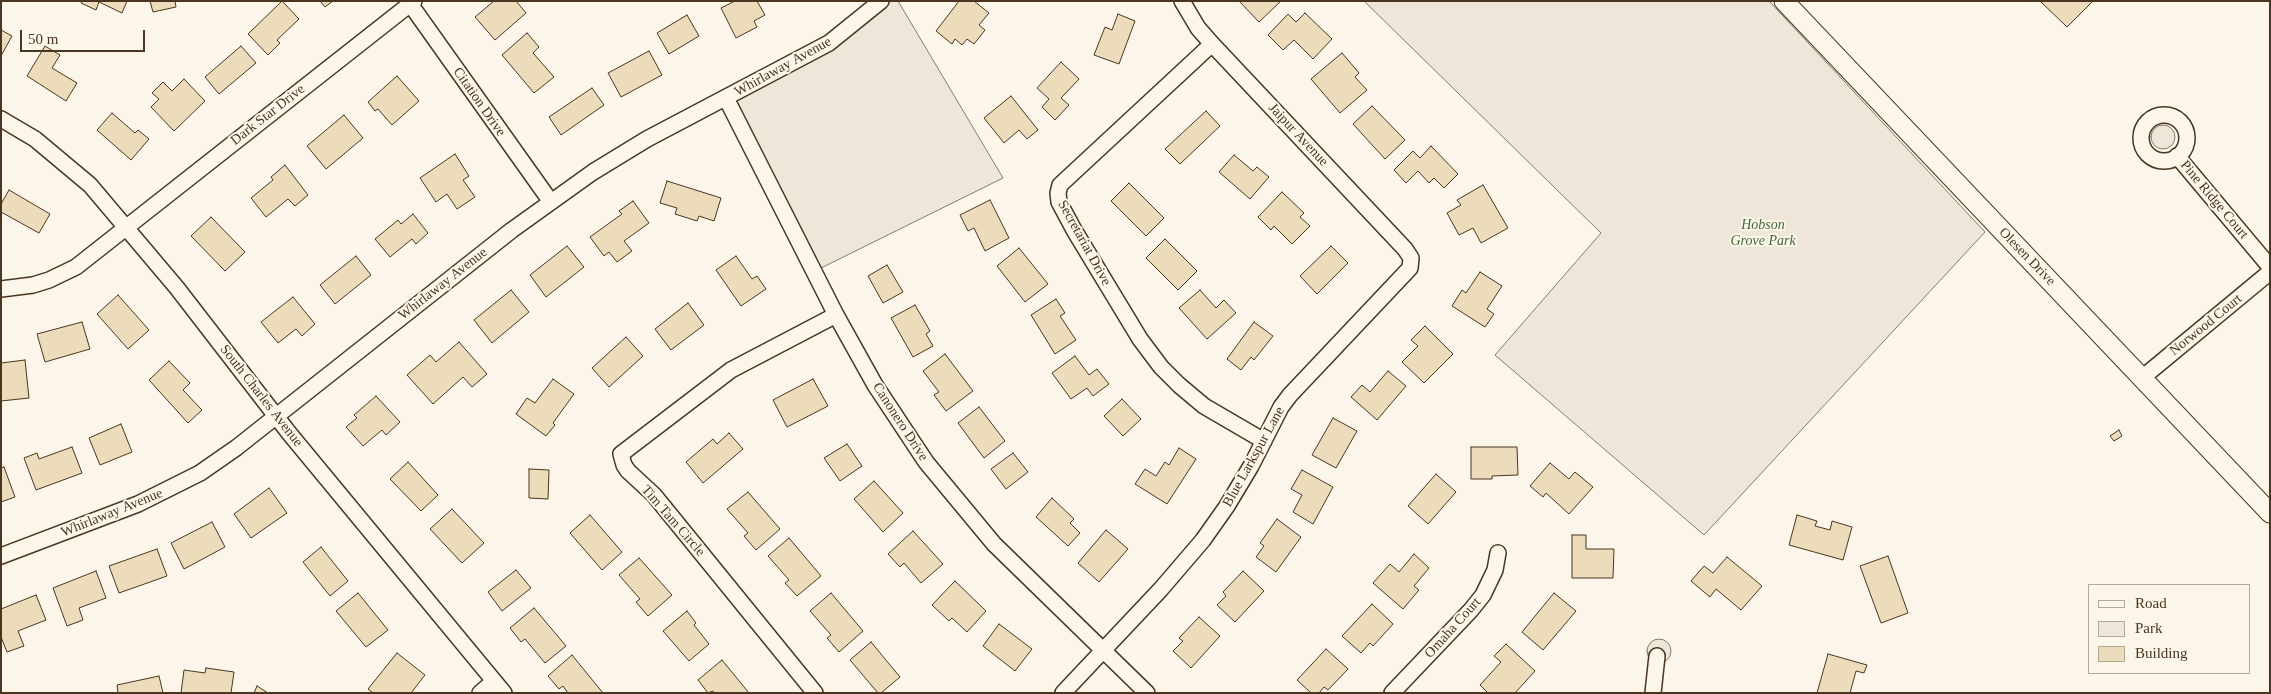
<!DOCTYPE html>
<html>
<head>
<meta charset="utf-8">
<style>
	body { margin:0 }
	#map { position:relative; width:2271px; height:694px; overflow:hidden; background:#fbf6e9; font-family:Georgia,serif }
	canvas { display:block }
	.frame { position:absolute; inset:0; border:2px solid #4a3520; pointer-events:none }
	.legend { position:absolute; left:2088px; top:584px; width:162px; height:90px; box-sizing:border-box; background:#fbf6e9; border:1px solid #b4a999; margin:0; padding:6px 9px; list-style:none; font-size:15px; color:#4a3520 }
	.legend li { display:flex; align-items:center; gap:10px; height:25px }
	.legend b { width:25px; border:1px solid #b4a999 }
	.scale { position:absolute; left:20px; top:30px; width:125px; height:22px; box-sizing:border-box; border:2px solid #4a3520; border-top:0; padding-left:6px; font-size:15px; line-height:18px; white-space:nowrap; color:#4a3520; -webkit-text-stroke:4px #fbf6e9; paint-order:stroke }
</style>
</head>
<body>
<div id="map">
<canvas width="2271" height="694"></canvas>
<div class="frame"></div>
<ul class="legend">
<li><b style="height:6px;background:#fbf6e9"></b>Road</li>
<li><b style="height:14px;background:#ede6d9"></b>Park</li>
<li><b style="height:14px;background:#ecdcbc"></b>Building</li>
</ul>
<div class="scale">50 m</div>
</div>
<script>
const ctx = document.querySelector('canvas').getContext('2d');
ctx.lineJoin = 'round';
function fill(path, color) { ctx.fillStyle = color; ctx.fill(path, 'evenodd'); }
const shape = rows => new Path2D(rows.map(r => 'M' + r).join(''));
function trace(path, color, width, dash) { ctx.strokeStyle = color; ctx.lineWidth = width; ctx.lineCap = dash ? 'butt' : 'round'; ctx.setLineDash(dash || []); ctx.stroke(path); }
function label(font, color, halo, rows, align = 'center') {
  ctx.font = font + ' Georgia,serif'; ctx.lineWidth = 4; ctx.setLineDash([]); ctx.textBaseline = 'middle'; ctx.strokeStyle = halo; ctx.fillStyle = color; for (const [text, x, y, turn = 0] of rows) {
    ctx.save(); ctx.translate(x, y); ctx.rotate((+turn || 0) * Math.PI / 180); ctx.textAlign = isNaN(turn) ? turn : align; if (halo) ctx.strokeText(text, 0, 0); ctx.fillText(text, 0, 0); ctx.restore();
  }
}
const green = shape([
	[885,1,898,1,1003,178,817,270,730,100,885,1],
	[1364,1,1769,1,1985,232,1704,535,1495,355,1601,233,1364,1],
	'2151 137a12 12 0 1 1 24 0a12 12 0 1 1-24 0Z',
	'1647 651a12 12 0 1 1 24 0a12 12 0 1 1-24 0Z'
]);
fill(green, '#ede6d9');
trace(green, '#887966', 1);
const building = shape([
	[82,1,127,1,122,13,99,2,96,10,81,3,82,1],
	[150,1,175,1,176,7,153,12,150,1],
	[282,1,299,19,277,40,280,43,268,55,248,34,282,1],
	[320,1,333,1,325,7,320,1],
	[494,1,516,1,526,13,495,40,475,17,494,1],
	[735,1,757,1,765,15,754,21,757,27,736,38,721,8,735,1],
	[959,1,974,1,989,13,979,25,985,30,974,44,967,39,962,45,955,39,952,44,936,31,959,1],
	[1239,1,1281,1,1259,22,1239,1],
	[2040,1,2093,1,2067,27,2040,1],
	[1305,13,1332,39,1313,59,1294,40,1283,50,1268,35,1288,14,1296,22,1305,13],
	[1118,14,1135,21,1119,64,1094,55,1105,27,1112,30,1118,14],
	[687,15,699,36,669,54,657,33,687,15],
	[1,30,12,36,1,56,1,30],
	[527,33,539,47,533,53,554,77,534,93,502,55,527,33],
	[45,46,60,55,52,68,77,83,66,101,27,76,45,46],
	[241,46,256,63,219,94,205,77,241,46],
	[649,51,662,75,621,97,608,73,649,51],
	[1342,53,1359,73,1355,77,1367,90,1340,113,1311,79,1342,53],
	[1061,62,1079,79,1061,98,1069,105,1055,120,1042,107,1049,99,1037,88,1061,62],
	[397,76,419,101,392,125,378,109,375,111,368,102,397,76],
	[184,79,205,101,174,131,151,107,159,99,152,93,163,82,172,91,184,79],
	[592,88,604,105,561,135,549,117,592,88],
	[1011,96,1038,130,1027,139,1019,130,1004,143,984,118,1011,96],
	[1372,106,1405,140,1385,159,1353,124,1372,106],
	[1206,111,1220,126,1180,164,1165,149,1206,111],
	[112,113,135,133,138,130,149,139,131,160,97,130,112,113],
	[344,115,363,138,326,169,307,146,344,115],
	[1431,146,1458,174,1444,188,1434,178,1429,183,1418,171,1406,183,1394,170,1413,151,1420,158,1431,146],
	[455,154,469,176,463,180,475,197,457,209,447,194,436,202,420,178,455,154],
	[1234,155,1253,171,1257,167,1269,177,1250,199,1219,172,1234,155],
	[285,165,308,195,295,206,288,199,266,217,251,198,273,180,271,177,285,165],
	[667,181,721,198,714,221,699,216,697,221,675,214,677,208,660,203,667,181],
	[1129,183,1164,218,1146,236,1111,201,1129,183],
	[1483,185,1508,228,1481,243,1473,228,1459,235,1447,213,1461,205,1457,200,1483,185],
	[9,190,50,214,39,233,1,212,1,204,9,190],
	[1282,192,1304,213,1300,217,1310,226,1292,244,1274,226,1271,230,1258,217,1282,192],
	[990,200,1009,238,985,251,974,228,968,231,960,215,990,200],
	[633,201,649,223,624,241,632,251,617,262,609,252,604,256,590,237,622,214,619,211,633,201],
	[413,214,428,233,416,244,412,239,390,257,375,239,398,220,401,224,413,214],
	[211,217,245,252,225,271,191,236,211,217],
	[1165,239,1197,271,1178,290,1146,258,1165,239],
	[567,246,584,267,546,297,530,275,567,246],
	[1331,246,1348,263,1317,294,1300,276,1331,246],
	[1019,248,1048,284,1025,302,997,266,1019,248],
	[356,256,371,275,335,304,320,285,356,256],
	[736,256,752,279,757,276,766,289,741,306,716,270,736,256],
	[887,265,903,292,883,303,868,276,887,265],
	[1480,272,1502,286,1487,309,1494,314,1485,327,1452,306,1462,290,1466,293,1480,272],
	[511,290,529,312,492,343,474,320,511,290],
	[1200,290,1216,308,1224,300,1236,313,1207,339,1179,308,1200,290],
	[118,295,149,330,128,349,97,314,118,295],
	[293,297,315,324,302,336,296,329,278,343,261,322,293,297],
	[1056,299,1065,313,1060,316,1076,340,1055,354,1031,315,1056,299],
	[688,303,704,325,671,350,655,329,688,303],
	[915,305,930,331,926,334,933,346,913,357,891,318,915,305],
	[82,322,90,349,45,362,37,334,82,322],
	[1254,322,1273,336,1254,360,1251,357,1241,370,1227,359,1254,322],
	[1425,326,1453,354,1424,383,1402,362,1418,346,1411,340,1425,326],
	[626,337,643,356,609,387,592,368,626,337],
	[459,342,487,374,472,387,463,377,433,404,407,375,430,355,436,362,459,342],
	[945,354,973,391,946,411,934,395,939,392,923,371,945,354],
	[1075,356,1089,375,1097,369,1109,384,1093,396,1087,388,1071,399,1052,373,1075,356],
	[25,360,29,398,1,401,1,363,25,360],
	[169,361,190,383,183,390,202,410,188,423,149,380,169,361],
	[1388,371,1406,386,1377,420,1351,397,1362,385,1370,392,1388,371],
	[553,379,574,394,553,423,555,425,546,436,516,414,527,398,535,403,553,379],
	[813,379,828,406,787,427,773,400,813,379],
	[376,396,400,422,386,435,382,430,363,446,346,427,357,418,354,415,376,396],
	[1122,399,1141,419,1123,436,1104,416,1122,399],
	[979,407,1005,441,984,458,958,423,979,407],
	[1333,418,1357,431,1336,468,1312,455,1333,418],
	[121,424,132,452,100,465,89,438,121,424],
	[2119,430,2122,436,2114,441,2110,436,2119,430],
	[729,433,743,449,703,483,686,462,713,439,717,444,729,433],
	[847,444,862,466,840,481,824,458,847,444],
	[72,447,82,473,36,490,24,458,37,453,39,459,72,447],
	[1471,447,1517,447,1518,475,1492,476,1492,479,1471,479,1471,447],
	[1179,448,1196,459,1167,504,1135,484,1145,469,1156,476,1165,462,1169,465,1179,448],
	[1013,453,1028,472,1006,489,991,469,1013,453],
	[408,462,438,495,421,511,390,479,408,462],
	[1550,463,1569,479,1575,472,1593,487,1569,514,1546,493,1543,497,1530,486,1550,463],
	[4,467,15,497,1,502,1,468,4,467],
	[529,469,549,470,548,499,529,498,529,469],
	[1302,470,1333,487,1313,524,1293,512,1302,495,1291,489,1302,470],
	[1436,474,1456,492,1428,524,1408,506,1436,474],
	[874,481,903,513,883,532,854,499,874,481],
	[269,488,287,513,251,538,234,514,269,488],
	[748,492,780,529,756,550,744,536,748,533,727,509,748,492],
	[1052,498,1074,519,1070,523,1080,533,1068,546,1036,517,1052,498],
	[452,509,484,543,462,563,430,529,452,509],
	[590,515,622,552,602,570,570,533,590,515],
	[1797,515,1817,521,1815,526,1830,530,1832,521,1852,527,1843,560,1789,545,1797,515],
	[1277,519,1301,537,1276,572,1256,557,1264,546,1260,543,1277,519],
	[212,522,225,547,184,569,171,543,212,522],
	[1106,530,1128,549,1099,582,1078,563,1106,530],
	[913,531,943,564,921,583,904,563,900,567,888,554,913,531],
	[1572,535,1586,535,1586,549,1614,549,1613,578,1572,578,1572,535],
	[789,538,821,576,797,596,785,583,789,580,768,556,789,538],
	[321,547,348,581,330,596,303,562,321,547],
	[157,549,167,576,119,593,109,566,157,549],
	[1414,554,1429,568,1414,586,1419,590,1403,609,1373,583,1390,564,1399,572,1414,554],
	[1888,556,1908,613,1881,623,1860,566,1888,556],
	[1727,557,1762,586,1741,610,1716,589,1710,597,1691,581,1704,566,1713,573,1727,557],
	[639,558,672,595,648,616,636,602,640,599,619,575,639,558],
	[516,570,531,588,502,611,488,592,516,570],
	[96,571,106,598,79,608,83,620,67,626,53,588,96,571],
	[1243,571,1264,591,1235,622,1217,605,1226,596,1223,592,1243,571],
	[955,581,986,611,967,632,952,618,949,621,932,605,955,581],
	[358,593,388,630,366,647,336,611,358,593],
	[831,593,863,631,839,652,827,638,831,635,810,611,831,593],
	[1554,593,1576,611,1543,650,1522,632,1554,593],
	[36,595,46,620,18,631,24,646,7,652,1,637,1,609,36,595],
	[1372,604,1393,624,1373,646,1370,643,1361,653,1342,636,1372,604],
	[534,608,566,646,545,663,525,639,521,642,510,628,534,608],
	[687,611,696,623,694,625,709,644,689,661,663,631,687,611],
	[1199,617,1220,636,1191,668,1173,651,1183,641,1179,638,1199,617],
	[999,624,1032,649,1015,671,983,646,999,624],
	[871,642,900,677,881,693,878,693,850,660,871,642],
	[1506,644,1535,671,1515,693,1488,693,1480,685,1501,662,1494,656,1506,644],
	[1326,649,1348,669,1328,690,1324,687,1319,693,1311,693,1297,680,1326,649],
	[397,653,425,675,411,693,373,693,368,689,397,653],
	[1828,654,1867,665,1864,673,1856,671,1850,693,1817,693,1828,654],
	[572,655,603,693,568,693,563,686,559,689,548,676,572,655],
	[722,660,749,693,714,693,713,691,708,693,698,680,722,660],
	[206,668,234,672,231,693,181,693,184,670,205,673,206,668],
	[159,676,163,693,118,693,117,685,159,676],
	[257,686,268,693,254,693,257,686]
]);
fill(building, '#ecdcbc');
trace(building, '#4a3520', 1);
const minor = shape([
	[408,1,551,202],
	[1212,44,1060,185,1058,193,1059,202,1074,230,1140,339,1161,367,1179,385,1204,406,1264,441],
	[726,98,836,315,875,385,926,462,994,544,1147,693],
	'2141 138a23 23 0 1 1 46 0a23 23 0 1 1-46 0Z',
	[1,119,35,139,90,185,177,288,289,433,504,693],
	[2177,156,2270,267],
	[1,289,33,285,49,280,76,267,414,1],
	[2142,378,2270,272],
	[1,556,138,504,200,473,236,448,512,230,593,172,647,139,829,43,881,1],
	[480,693,494,681],
	[815,693,654,495,628,471,624,465,621,454,731,370,836,315],
	[1063,693,1161,589,1203,540,1227,506,1251,466,1281,407,1290,395,1410,268,1411,258,1405,249,1212,44,1198,28,1182,1],
	[1392,693,1471,610,1483,595,1495,570,1498,553],
	[1653,693,1657,656]
]);
const tertiary = shape([
	[1784,1,2270,513]
]);
trace(minor, '#4a3520', 18);
trace(tertiary, '#4a3520', 21);
trace(minor, '#fbf6e9', 15);
trace(tertiary, '#fbf6e9', 19);
label('14px', '#4a3520', '#fbf6e9', [
	["Whirlaway Avenue",783,67,-29],
	["Citation Drive",479,102,55],
	["Dark Star Drive",268,115,-38],
	["Jaipur Avenue",1298,135,47],
	["Pine Ridge Court",2214,200,50],
	["Secretariat Drive",1084,243,61],
	["Olesen Drive",2027,257,46],
	["Whirlaway Avenue",443,284,-38],
	["Norwood Court",2206,325,-39],
	["South Charles Avenue",261,396,52],
	["Canonero Drive",900,422,57],
	["Blue Larkspur Lane",1254,457,-61],
	["Whirlaway Avenue",112,513,-22],
	["Tim Tam Circle",673,521,49],
	["Omaha Court",1453,628,-48]
]);
label('italic 14px', '#436837', '#fbf6e9', [
	["Hobson",1763,225],
	["Grove Park",1763,241]
]);
</script>
</body>
</html>
